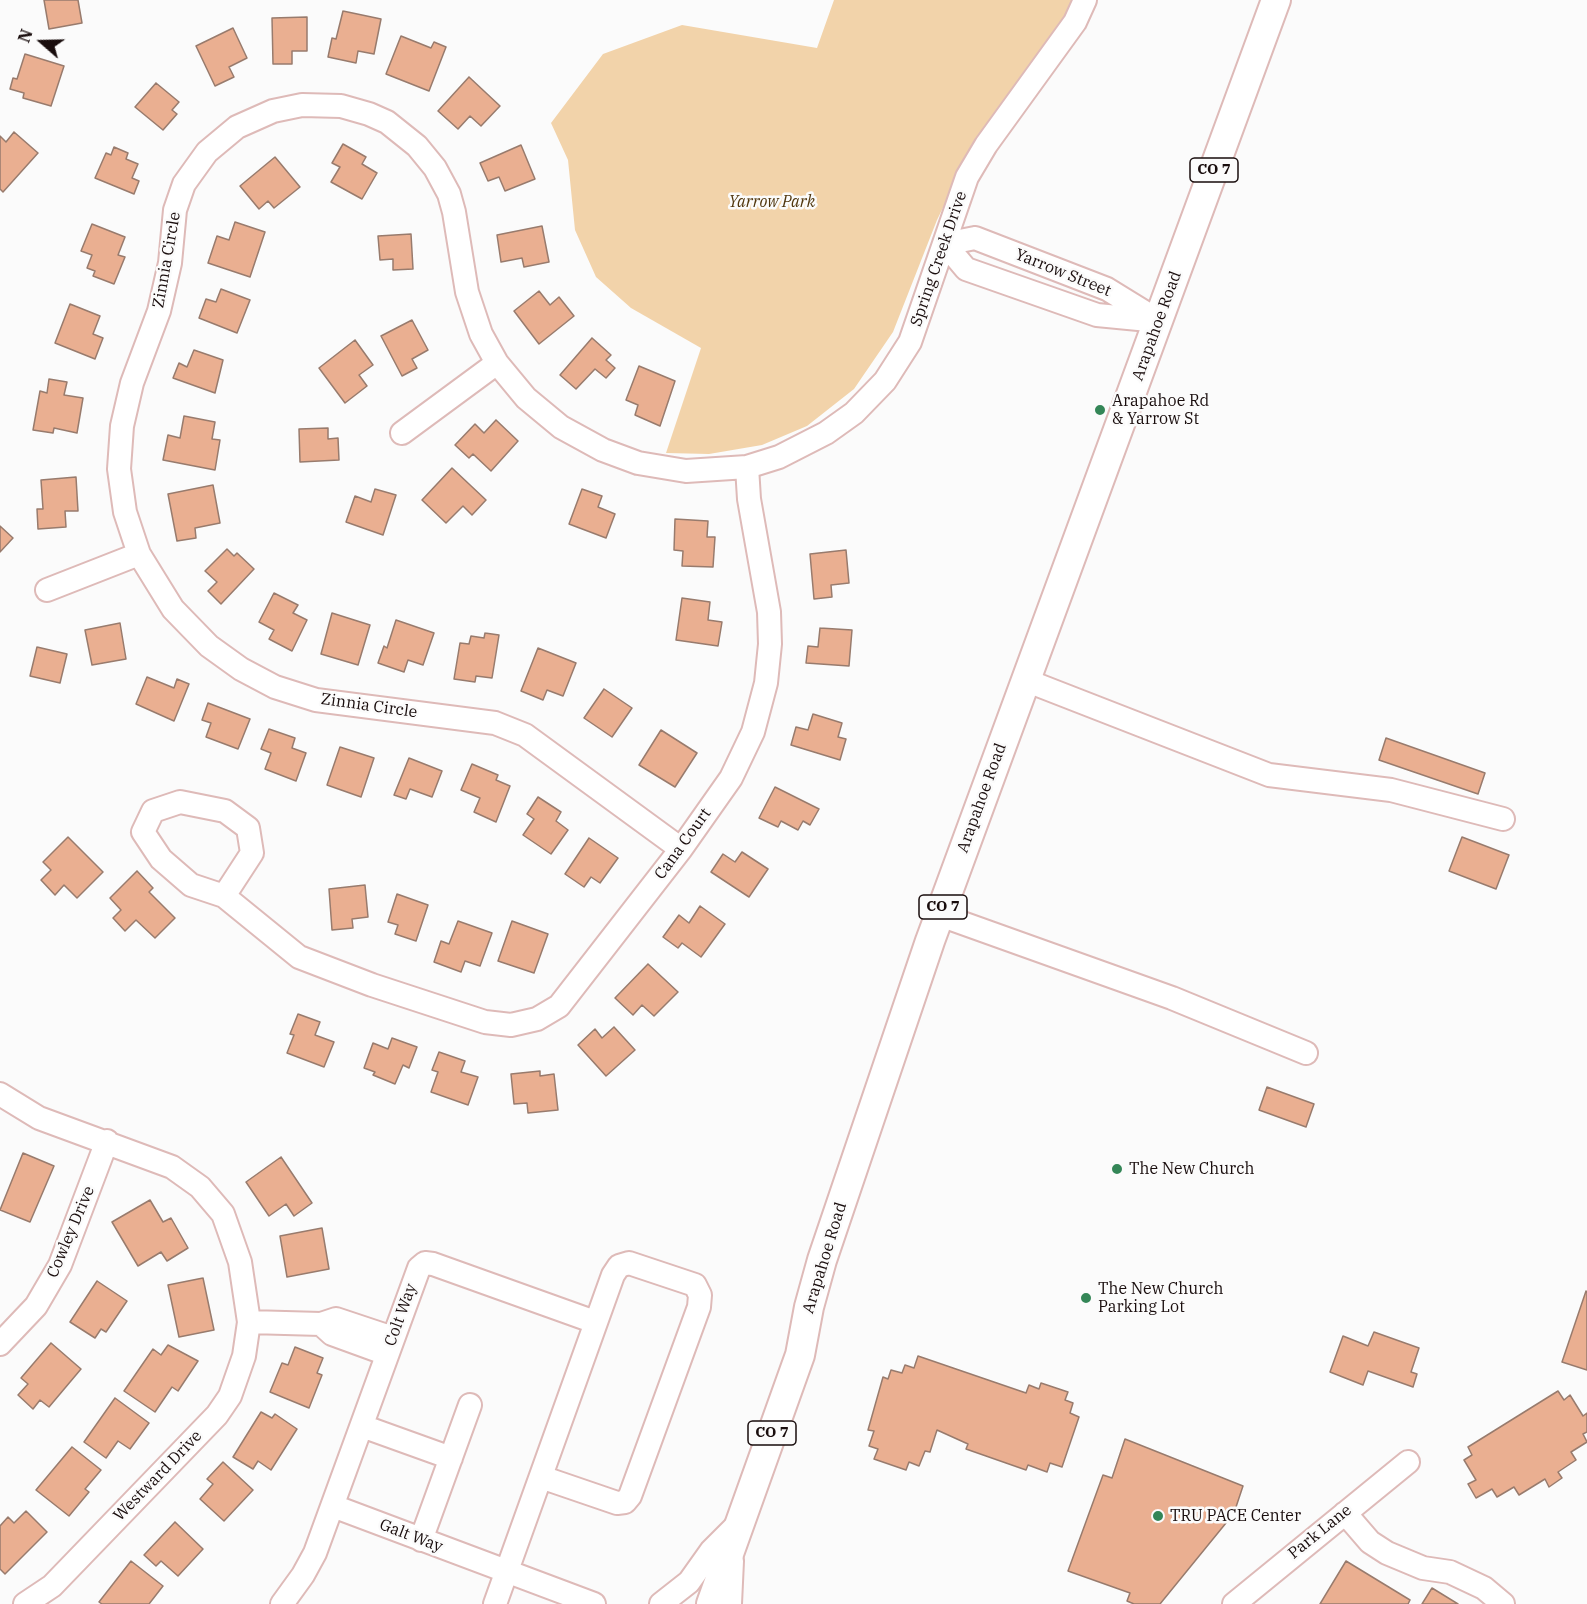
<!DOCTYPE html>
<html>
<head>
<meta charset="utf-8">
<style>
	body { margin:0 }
	#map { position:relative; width:1587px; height:1604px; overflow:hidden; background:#fbfbfb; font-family:"IBM Plex Serif",serif }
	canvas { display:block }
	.north { position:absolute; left:12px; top:12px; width:60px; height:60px; -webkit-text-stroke:4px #fbfbfb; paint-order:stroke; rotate:290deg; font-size:16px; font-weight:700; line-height:24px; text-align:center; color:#190d0d }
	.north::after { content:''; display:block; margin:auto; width:21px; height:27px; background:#190d0d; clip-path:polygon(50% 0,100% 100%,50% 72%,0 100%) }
</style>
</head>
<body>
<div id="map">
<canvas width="1587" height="1604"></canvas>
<div class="north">N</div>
</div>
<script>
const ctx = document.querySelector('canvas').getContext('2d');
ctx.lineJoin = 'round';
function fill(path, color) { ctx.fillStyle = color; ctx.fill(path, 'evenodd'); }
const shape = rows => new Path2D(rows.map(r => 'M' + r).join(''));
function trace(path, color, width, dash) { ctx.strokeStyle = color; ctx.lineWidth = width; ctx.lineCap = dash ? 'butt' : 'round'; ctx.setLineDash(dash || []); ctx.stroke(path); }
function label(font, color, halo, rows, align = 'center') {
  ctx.font = font + ' "IBM Plex Serif",serif'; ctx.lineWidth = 5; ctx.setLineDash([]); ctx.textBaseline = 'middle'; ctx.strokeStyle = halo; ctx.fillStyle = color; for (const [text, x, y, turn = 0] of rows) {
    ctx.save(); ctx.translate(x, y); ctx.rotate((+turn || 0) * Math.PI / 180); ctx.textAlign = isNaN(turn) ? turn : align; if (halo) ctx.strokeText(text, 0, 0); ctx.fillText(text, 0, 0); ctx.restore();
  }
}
fill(shape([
	[834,0,1074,0,1063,25,968,156,937,220,893,332,854,389,807,426,762,445,709,454,666,453,701,348,631,308,596,277,575,230,568,160,551,123,603,54,682,25,817,48]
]), '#f2d3aa');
const building = shape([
	[44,0,78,0,82,23,49,29,44,0],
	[343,11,381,19,374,54,358,51,356,63,328,57,332,38,336,39,343,11],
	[307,17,307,51,292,51,292,64,273,64,272,18,307,17],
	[233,28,247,58,229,67,234,77,215,86,196,46,233,28],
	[401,36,431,48,434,42,446,47,429,91,386,74,401,36],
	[25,54,64,66,51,106,23,98,24,93,10,89,13,78,17,79,25,54],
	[469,77,500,106,481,126,470,116,458,129,438,111,469,77],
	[156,83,179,102,172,110,177,114,163,130,135,107,156,83],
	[14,132,38,153,3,192,0,189,0,136,6,142,14,132],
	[343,144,366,157,362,164,377,173,362,199,331,182,340,167,332,163,343,144],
	[521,145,535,179,505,191,499,177,488,181,480,163,521,145],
	[114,147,128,153,126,159,138,164,132,178,139,181,134,194,95,178,106,153,111,155,114,147],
	[275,157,300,187,274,208,268,201,259,209,240,186,275,157],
	[235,222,265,232,250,277,208,263,217,236,229,240,235,222],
	[92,224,125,237,118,255,125,257,114,284,93,276,95,271,87,268,92,255,81,251,92,224],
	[542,226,549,262,524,267,522,258,501,262,497,235,542,226],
	[411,234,413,269,393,270,393,259,380,260,378,236,411,234],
	[221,289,250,300,237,333,199,318,206,299,216,302,221,289],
	[539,291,550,305,559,297,574,316,539,344,514,311,539,291],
	[70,304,100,316,93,334,103,338,95,359,55,343,70,304],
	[412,320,428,350,412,359,417,368,402,376,381,336,412,320],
	[592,338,611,355,606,360,615,368,606,378,595,369,576,389,560,375,592,338],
	[355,340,373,365,359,375,367,386,345,403,319,368,355,340],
	[194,350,223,360,215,393,173,378,179,363,187,367,194,350],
	[639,366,675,381,660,426,635,415,638,405,626,400,639,366],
	[49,379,67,382,64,395,83,398,77,433,54,428,53,433,33,430,40,391,47,393,49,379],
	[184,416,215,422,212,439,220,440,215,470,163,460,168,435,180,438,184,416],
	[496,420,518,441,491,471,473,454,469,458,455,445,475,424,484,433,496,420],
	[328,428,328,439,338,438,339,460,300,462,299,429,328,428],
	[452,468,486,500,472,515,463,506,446,523,422,500,452,468],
	[76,477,78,511,65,511,66,527,38,529,37,509,43,509,41,480,76,477],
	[213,485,220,523,195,528,196,538,177,541,168,494,213,485],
	[375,489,396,495,383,535,346,522,355,496,371,502,375,489],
	[582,489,602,496,598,507,615,514,606,538,569,524,582,489],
	[675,519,708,521,707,537,715,537,713,567,682,566,683,551,674,550,675,519],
	[0,526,13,538,0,552,0,526],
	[227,549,234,556,237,553,254,569,221,604,208,591,217,582,205,571,227,549],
	[846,550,849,583,831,585,832,597,814,599,810,554,846,550],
	[274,593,298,605,293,613,307,620,292,651,269,639,274,630,259,622,274,593],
	[682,598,710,602,708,620,722,622,718,646,676,640,682,598],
	[332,613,370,625,358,665,321,654,332,613],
	[396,620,434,633,423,665,408,660,404,672,378,663,384,646,387,648,396,620],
	[120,623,126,659,92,665,85,630,120,623],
	[820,628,852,630,849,666,806,663,808,646,818,647,820,628],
	[485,633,499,635,492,678,476,676,475,682,454,679,460,643,469,644,471,636,484,638,485,633],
	[37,647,67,654,60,683,30,676,37,647],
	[538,648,576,663,563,696,547,690,543,700,521,691,538,648],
	[147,677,174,688,177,679,189,684,174,721,136,704,147,677],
	[604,689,632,708,612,737,584,718,604,689],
	[208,703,250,719,238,749,206,737,211,723,202,720,208,703],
	[813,714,842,723,838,737,846,739,840,760,791,745,796,727,808,730,813,714],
	[269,729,295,738,292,748,306,753,296,781,265,769,271,753,261,749,269,729],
	[661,730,697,753,675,787,639,765,661,730],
	[1386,738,1485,773,1478,794,1379,760,1386,738],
	[340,747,374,758,361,797,327,785,340,747],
	[409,758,442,771,432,797,410,789,406,799,394,795,409,758],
	[472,764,498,775,496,780,510,786,496,822,474,812,480,798,461,790,472,764],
	[775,787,819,809,810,825,803,821,798,830,781,821,778,827,759,818,775,787],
	[538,797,561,812,556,821,568,830,551,854,523,835,534,819,527,814,538,797],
	[68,837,103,872,77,898,64,885,55,895,41,880,51,870,43,862,68,837],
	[1462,837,1509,855,1496,889,1449,871,1462,837],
	[589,838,618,858,600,883,591,877,584,887,565,874,589,838],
	[742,852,768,869,749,897,711,872,723,854,735,862,742,852],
	[137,871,153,888,149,892,175,918,155,938,136,920,125,931,113,918,121,910,110,898,137,871],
	[365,885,368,917,352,919,353,928,332,930,329,889,365,885],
	[397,894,428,905,416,941,395,934,398,925,388,922,397,894],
	[700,906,725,924,701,957,682,943,678,948,663,937,679,915,689,923,700,906],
	[458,921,492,933,480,966,465,961,461,972,434,962,441,941,449,944,458,921],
	[512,921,548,934,534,973,498,961,512,921],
	[648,964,678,992,654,1016,642,1005,633,1015,615,998,648,964],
	[298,1014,320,1022,315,1035,334,1042,324,1067,287,1053,294,1035,290,1034,298,1014],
	[614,1027,635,1050,606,1076,578,1045,595,1029,602,1038,614,1027],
	[392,1038,417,1047,409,1068,403,1065,395,1084,373,1075,375,1072,364,1068,373,1043,388,1049,392,1038],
	[439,1052,465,1061,461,1072,478,1077,468,1105,431,1092,438,1072,432,1070,439,1052],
	[540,1071,540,1076,554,1074,558,1110,528,1113,527,1103,514,1104,511,1074,540,1071],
	[1267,1087,1314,1104,1306,1127,1259,1110,1267,1087],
	[23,1153,54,1166,30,1222,0,1210,23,1153],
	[281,1157,312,1203,294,1216,286,1204,269,1216,246,1182,281,1157],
	[150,1200,163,1222,171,1218,188,1248,167,1261,161,1252,138,1266,112,1222,150,1200],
	[322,1228,329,1269,287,1277,280,1236,322,1228],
	[203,1278,214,1330,179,1337,168,1285,203,1278],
	[97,1281,127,1301,106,1332,101,1329,95,1338,70,1322,97,1281],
	[1586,1291,1587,1292,1587,1370,1562,1362,1586,1291],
	[1374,1332,1419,1348,1411,1372,1417,1374,1413,1387,1368,1371,1363,1385,1330,1372,1343,1336,1368,1346,1374,1332],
	[51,1343,81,1369,49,1407,40,1400,33,1409,18,1395,28,1384,21,1378,51,1343],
	[168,1345,198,1361,178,1391,172,1387,155,1412,124,1391,153,1349,161,1355,168,1345],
	[295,1347,323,1358,317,1373,322,1375,309,1408,270,1392,282,1363,288,1365,295,1347],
	[918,1356,1026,1393,1029,1385,1039,1389,1041,1383,1068,1392,1065,1400,1073,1403,1070,1413,1079,1417,1062,1467,1050,1463,1047,1472,1028,1465,1026,1470,966,1449,968,1444,937,1430,930,1452,925,1451,919,1466,909,1462,906,1470,874,1459,878,1449,869,1446,874,1431,868,1430,883,1377,888,1379,891,1370,902,1373,905,1365,914,1368,918,1356],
	[1558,1391,1564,1400,1570,1395,1583,1416,1587,1413,1587,1432,1583,1434,1587,1442,1571,1452,1576,1460,1558,1472,1562,1478,1549,1487,1545,1479,1519,1495,1514,1487,1497,1497,1492,1489,1476,1498,1468,1484,1476,1480,1464,1460,1472,1455,1468,1447,1558,1391],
	[115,1398,149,1423,130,1449,118,1441,106,1458,84,1442,115,1398],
	[261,1412,272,1418,275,1414,297,1429,271,1470,258,1461,253,1469,233,1457,261,1412],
	[1125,1439,1243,1486,1235,1510,1230,1508,1226,1523,1160,1604,1134,1604,1127,1601,1130,1593,1068,1571,1103,1475,1112,1478,1125,1439],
	[72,1447,101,1470,85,1489,89,1492,69,1516,36,1490,72,1447],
	[223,1462,253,1490,224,1521,200,1499,213,1484,207,1479,223,1462],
	[26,1511,47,1532,5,1574,0,1569,0,1526,8,1517,14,1523,26,1511],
	[175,1522,203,1549,178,1576,161,1561,156,1566,144,1555,175,1522],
	[131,1561,163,1586,149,1604,102,1604,99,1602,131,1561],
	[1346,1561,1410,1600,1408,1604,1320,1604,1346,1561],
	[1432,1588,1458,1604,1422,1604,1432,1588]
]);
fill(building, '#eaaf91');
trace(building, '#987b6d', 1.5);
const minor = shape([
	[975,238,1107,289,1159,321,1097,315,966,269,945,244,975,238],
	[402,433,497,363],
	[47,590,139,554],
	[1025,680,1269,775,1391,790,1503,819],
	[681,849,525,735,495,723,316,700,275,687,241,669,209,646,173,609,139,554,125,512,119,469,122,426,132,383,159,311,170,263,175,210,184,184,207,152,237,127,273,111,302,105,341,106,369,114,387,122,417,146,435,168,449,194,454,212,467,292,481,334,497,363,526,398,561,427,603,450,638,463,686,471,747,467,779,457,826,433,854,413,885,381,910,342,967,177,986,145,1075,22,1085,0],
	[224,896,252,853,248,828,225,811,180,802,153,811,143,832,161,859,191,885,224,896,299,957,372,985,485,1022,511,1025,537,1019,559,1006,681,849,731,778,753,732,766,683,770,644,769,612,749,499,747,467],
	[940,915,1172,998,1306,1053],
	[0,1094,39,1118,172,1167,200,1187,223,1214,240,1262,249,1322,244,1356,230,1396,217,1415,52,1586,25,1604],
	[249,1322,321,1324,336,1319,393,1338],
	[321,1324,332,1334,387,1354],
	[0,1344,36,1306,60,1265,107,1141],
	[362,1426,451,1458],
	[333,1506,594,1604],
	[1345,1513,1370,1542,1387,1553,1423,1568,1450,1572,1484,1588,1503,1604],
	[421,1540,470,1405],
	[282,1604,303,1575,315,1553,419,1268,425,1263,433,1264,595,1322],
	[495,1604,613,1275,619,1266,629,1263,695,1285,700,1295,699,1307,630,1496,625,1502,617,1503,541,1477],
	[661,1604,689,1582,711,1551,738,1524],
	[730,1604,732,1561],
	[1234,1604,1408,1462]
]);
const major = shape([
	[711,1604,800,1355,809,1307,822,1260,930,941,1276,0]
]);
trace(minor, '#debab8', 26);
trace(major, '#debab8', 32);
trace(minor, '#fff', 22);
trace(major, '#fff', 28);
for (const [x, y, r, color] of [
	[1100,410,6,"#348657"],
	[1117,1169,6,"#348657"],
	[1086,1298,6,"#348657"],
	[1158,1516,6,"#348657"]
]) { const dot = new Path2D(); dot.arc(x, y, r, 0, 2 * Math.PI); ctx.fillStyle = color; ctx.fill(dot); trace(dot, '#fbfbfb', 2); }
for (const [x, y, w] of [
	[1214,170,48],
	[943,907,48],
	[772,1433,48]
]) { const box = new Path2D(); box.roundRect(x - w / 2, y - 12, w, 24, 4.5); ctx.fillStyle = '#fbfbfb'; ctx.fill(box); trace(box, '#190d0d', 1.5); }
label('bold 15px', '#190d0d', null, [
	["CO 7",1214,170],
	["CO 7",943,907],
	["CO 7",772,1433]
]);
label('italic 16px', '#50360d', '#fbfbfb', [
	["Yarrow Park",772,202]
]);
label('16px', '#190d0d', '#fbfbfb', [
	["Spring Creek Drive",939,259,-71],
	["Zinnia Circle",167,260,-80],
	["Yarrow Street",1063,273,22],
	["Arapahoe Road",1157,326,-70],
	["Zinnia Circle",369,706,8],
	["Arapahoe Road",982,798,-70],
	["Cana Court",683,844,-54],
	["Cowley Drive",71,1232,-67],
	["Arapahoe Road",825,1258,-73],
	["Colt Way",401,1315,-70],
	["Westward Drive",158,1476,-46],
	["Park Lane",1320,1532,-39],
	["Galt Way",411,1536,21]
]);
label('16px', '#190d0d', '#fbfbfb', [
	["Arapahoe Rd",1112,401],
	["& Yarrow St",1112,419],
	["The New Church",1129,1169],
	["The New Church",1098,1289],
	["Parking Lot",1098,1307],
	["TRU PACE Center",1170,1516]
], 'left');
</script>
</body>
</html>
